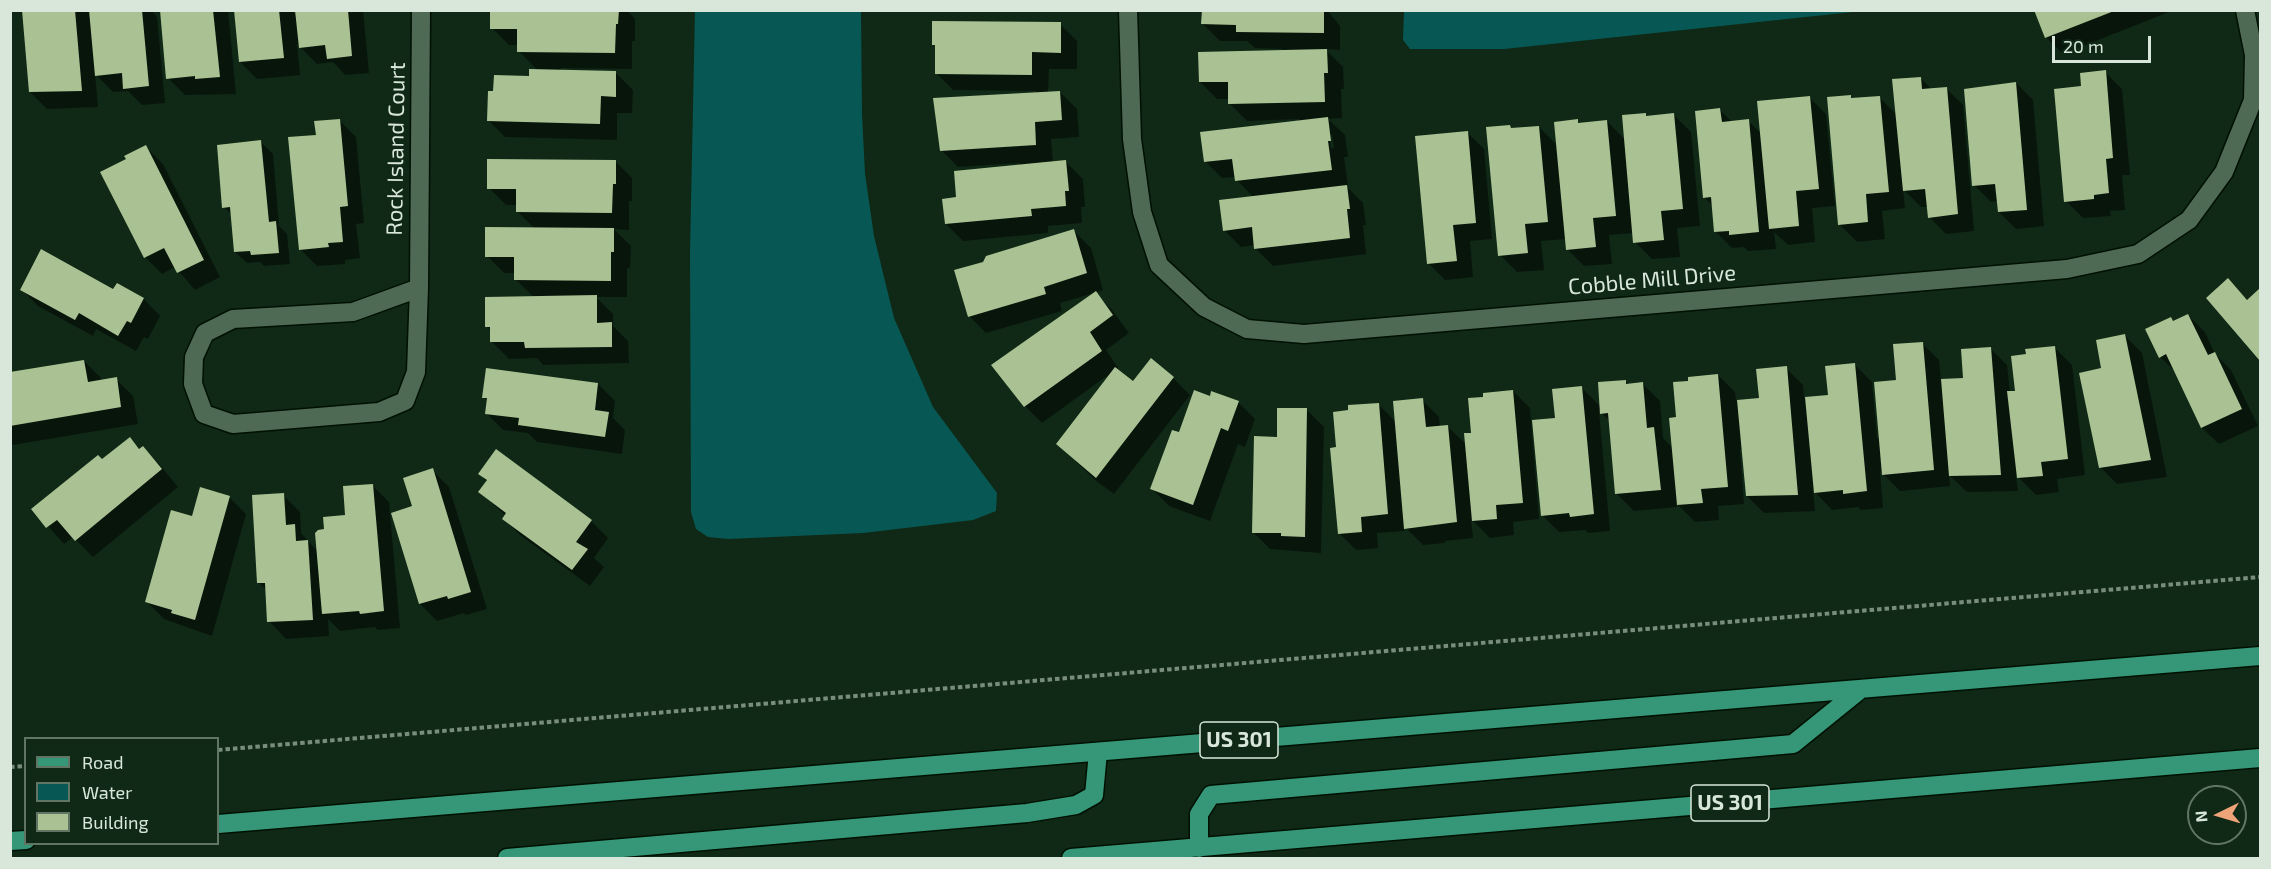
<!DOCTYPE html>
<html>
<head>
<meta charset="utf-8">
<style>
	body { margin:0 }
	#map { position:relative; width:2271px; height:869px; overflow:hidden; background:#102916; font-family:"Exo 2",sans-serif }
	canvas { display:block }
	.frame { position:absolute; inset:0; border:12px solid #d8e7da; pointer-events:none }
	.legend { position:absolute; left:24px; top:737px; width:195px; height:108px; box-sizing:border-box; background:#102916; border:2px solid #607564; margin:0; padding:8px 10px; list-style:none; font-size:18px; color:#d8e7da }
	.legend li { display:flex; align-items:center; gap:12px; height:30px }
	.legend b { width:30px; border:2px solid #607564 }
	.north { position:absolute; left:2187px; top:785px; width:60px; height:60px; box-sizing:border-box; background:#102916; border:2px solid #607564; border-radius:50%; rotate:265deg; font-size:16px; font-weight:700; line-height:24px; text-align:center; color:#d8e7da }
	.north::after { content:''; display:block; margin:auto; width:21px; height:27px; background:#efa378; clip-path:polygon(50% 0,100% 100%,50% 72%,0 100%) }
	.scale { position:absolute; left:2052px; top:36px; width:99px; height:27px; box-sizing:border-box; border:3px solid #d8e7da; border-top:0; padding-left:8px; font-size:18px; line-height:21px; white-space:nowrap; color:#d8e7da; -webkit-text-stroke:4px #102916; paint-order:stroke }
</style>
</head>
<body>
<div id="map">
<canvas width="2271" height="869"></canvas>
<div class="frame"></div>
<ul class="legend">
<li><b style="height:8px;background:#359777"></b>Road</li>
<li><b style="height:16px;background:#075854"></b>Water</li>
<li><b style="height:16px;background:#aac293"></b>Building</li>
</ul>
<div class="north">N</div>
<div class="scale">20 m</div>
</div>
<script>
const ctx = document.querySelector('canvas').getContext('2d');
ctx.lineJoin = 'round';
function fill(path, color) { ctx.fillStyle = color; ctx.fill(path, 'evenodd'); }
const shape = rows => new Path2D(rows.map(r => 'M' + r).join(''));
function trace(path, color, width, dash) { ctx.strokeStyle = color; ctx.lineWidth = width; ctx.lineCap = dash ? 'butt' : 'round'; ctx.setLineDash(dash || []); ctx.stroke(path); }
function label(font, color, halo, rows, align = 'center') {
  ctx.font = font + ' "Exo 2",sans-serif'; ctx.lineWidth = 6; ctx.setLineDash([]); ctx.textBaseline = 'middle'; ctx.strokeStyle = halo; ctx.fillStyle = color; for (const [text, x, y, turn = 0] of rows) {
    ctx.save(); ctx.translate(x, y); ctx.rotate((+turn || 0) * Math.PI / 180); ctx.textAlign = isNaN(turn) ? turn : align; if (halo) ctx.strokeText(text, 0, 0); ctx.fillText(text, 0, 0); ctx.restore();
  }
}
fill(shape([
	[695,10,861,11,862,114,865,174,874,236,894,318,933,407,997,493,996,511,973,520,863,533,728,539,708,537,696,529,691,512,690,253],
	[1404,11,1404,10,1862,11,1504,49,1410,49,1403,40]
]), '#075854');
fill(shape([
	[23,10,151,10,157,17,165,103,142,105,128,91,113,92,95,74,98,107,47,109,30,92],
	[162,10,228,10,236,94,185,95,168,78],
	[235,10,291,10,297,16,297,10,363,10,369,73,345,75,333,62,317,64,297,44,300,75,257,79,240,62],
	[492,10,627,10,635,19,635,41,632,41,632,69,561,68,561,71,616,73,633,90,632,113,617,113,617,140,505,137,488,120,495,92,530,78,538,71,519,51,519,45,509,45,492,28],
	[1024,10,1024,11,962,10],
	[1200,10,1327,10,1340,26,1340,50,1325,49,1343,67,1344,89,1341,89,1342,118,1328,119,1345,135,1348,157,1344,157,1348,186,1346,186,1363,203,1366,225,1363,225,1366,254,1273,266,1256,249,1255,245,1241,247,1224,230,1254,198,1237,180,1236,177,1222,178,1205,161,1299,122,1299,119,1247,121,1230,104,1230,99,1217,99,1200,82,1283,51,1283,49,1255,48,1247,41,1220,41,1203,24,1203,13],
	[1329,135,1332,135,1334,148,1331,148],
	[2036,10,2174,10,2063,54,2046,37],
	[1060,24,1077,41,1077,69,1049,69,1048,93,1060,92,1077,109,1079,137,1051,139,1053,163,1066,162,1083,179,1085,207,1081,207,1082,223,1048,226,1048,233,963,241,946,224,958,199,1021,166,1020,163,958,167,941,150,1036,94,1036,91,953,90,936,73,937,47,934,44],
	[2105,72,2122,89,2130,175,2122,175,2125,210,2110,211,2111,216,2083,218,2066,201,2083,88],
	[1921,78,1932,90,1946,88,1963,105,1974,231,1946,234,1929,217,1928,207,1921,207,1903,189,1905,208,1882,211,1885,239,1857,242,1840,225,1851,97,1853,99,1879,97,1897,115],
	[2016,83,2033,100,2044,226,2016,229,1999,212,1998,201,1991,202,1974,185],
	[1809,97,1826,114,1835,206,1812,208,1815,242,1788,245,1774,232,1776,249,1748,251,1744,247,1732,248,1715,231,1713,206,1704,197,1720,110,1732,122,1748,121,1762,134],
	[1645,114,1648,117,1674,115,1691,132,1700,226,1677,228,1680,257,1652,259,1635,242,1634,233,1609,235,1612,264,1584,266,1567,249,1566,239,1541,241,1544,270,1517,272,1500,255,1513,130,1539,127,1558,146,1577,121,1580,124,1607,121,1625,140],
	[339,120,356,137,364,223,356,224,360,258,345,260,345,264,317,266,300,249],
	[1467,132,1484,149,1492,239,1470,241,1473,277,1445,280,1428,263],
	[261,142,273,154,279,226,287,234,290,264,264,266,260,262,247,263,235,252,232,215,224,207],
	[146,147,163,164,220,277,195,290,175,267,162,274,145,257,128,159],
	[615,161,632,178,632,201,629,201,629,230,614,229,631,246,630,268,627,268,627,297,596,297,613,314,613,326,628,341,629,363,543,365,537,358,509,359,492,342,491,331,487,326,534,297,515,279,515,273,504,273,487,256,535,229,517,211,517,205,506,205,489,188],
	[1074,231,1091,248,1103,290,1095,293,1112,310,1129,333,1106,350,1118,368,1116,370,1133,383,1173,378,1190,395,1114,494,1095,480,1058,444,1111,373,1042,423,1025,406,1094,293,1060,303,1062,311,986,333,969,316],
	[2228,280,2248,301,2260,290,2260,359,2208,298],
	[117,285,144,299,160,316,148,339,144,337,136,351,96,329,93,336,38,306,21,289,114,291],
	[2188,315,2205,332,2215,354,2231,370,2258,426,2219,444,2202,428,2177,373,2160,357,2171,318,2175,322],
	[2125,336,2142,353,2167,477,2117,484,2100,467,2103,370],
	[1922,343,1939,360,1941,381,1965,379,1990,348,2007,365,2010,393,2016,392,2055,348,2072,365,2085,475,2057,479,2059,492,2036,495,2016,475,2018,491,1967,492,1949,475,1950,486,1900,491,1880,471,1883,508,1861,510,1858,507,1832,510,1813,490,1815,511,1764,513,1747,496,1743,449,1740,449,1744,504,1718,506,1719,520,1695,522,1676,503,1677,507,1634,511,1617,494,1610,421,1599,411,1610,531,1588,533,1585,530,1559,532,1542,515,1556,419,1582,388,1601,407,1625,381,1630,385,1643,384,1660,401,1663,438,1673,448,1678,418,1718,375,1735,392,1736,401,1761,399,1786,368,1803,385,1804,398,1829,396,1855,365,1872,382,1877,438,1880,438,1898,382],
	[84,361,101,378,101,381,116,379,133,396,138,424,13,445,10,442,10,374],
	[598,384,615,401,613,418,625,430,622,454,537,442,528,433,503,430,486,413,488,401,484,397],
	[1513,391,1530,408,1539,519,1513,522,1514,535,1490,538,1471,519,1473,538,1445,541,1445,543,1423,545,1404,526,1404,531,1377,533,1378,548,1356,550,1339,533,1338,448,1378,404,1396,422,1422,400,1439,417,1440,427,1448,427,1467,445,1473,434],
	[1211,398,1238,402,1255,419,1245,447,1238,444,1210,521,1169,506,1152,489,1180,434],
	[1307,410,1324,427,1321,553,1270,549,1253,532,1278,438],
	[130,439,141,450,143,448,160,465,178,487,93,557,73,537,64,544,33,509],
	[432,470,449,487,487,609,466,615,464,613,437,621,420,604,393,514,414,507],
	[480,474,591,521,608,538,594,558,604,567,590,586,520,535,504,519,506,516,480,492,487,482],
	[372,485,389,502,400,628,378,630,375,627,340,631,328,619,329,636,286,639,269,621,267,591,259,583,283,495,300,512,301,533,318,552,325,531,347,517],
	[229,497,246,514,212,636,164,619,147,602,193,518]
]), '#0007');
fill(shape([
	[22,10,75,10,82,91,29,92],
	[89,10,142,10,149,86,123,89,122,73,95,76],
	[160,10,213,10,220,77,195,79,195,76,166,79],
	[234,10,279,10,284,58,239,62],
	[295,10,348,10,352,56,327,59,325,45,299,48],
	[490,10,619,10,618,24,616,24,615,53,517,52,517,29,490,29],
	[1202,10,1324,10,1324,33,1236,32,1236,25,1201,24],
	[2034,10,2114,10,2114,11,2045,38],
	[932,21,1061,22,1061,53,1032,52,1032,75,935,74,935,45,932,45],
	[1327,49,1328,73,1324,73,1325,102,1228,104,1228,82,1199,82,1198,52],
	[529,69,616,71,616,97,601,96,600,124,487,121,488,91,493,91,494,75,529,76],
	[2106,70,2113,158,2106,159,2109,193,2094,195,2094,199,2064,202,2054,89,2081,86,2080,73],
	[1921,77,1922,89,1947,87,1958,214,1928,218,1925,189,1903,191,1892,79],
	[2016,82,2027,210,1998,212,1995,184,1972,186,1964,89],
	[1060,91,1062,120,1035,122,1036,145,940,151,933,98],
	[1851,95,1851,98,1880,96,1889,192,1866,194,1868,222,1838,225,1827,97],
	[1810,96,1819,189,1796,191,1799,226,1769,229,1757,101],
	[1720,108,1722,122,1749,119,1759,232,1729,235,1729,231,1714,232,1711,197,1703,198,1695,111],
	[1646,113,1646,116,1674,113,1683,209,1661,211,1664,240,1633,243,1622,115],
	[1328,117,1331,141,1328,141,1332,170,1235,181,1232,159,1204,162,1200,132],
	[340,119,348,206,340,207,343,242,328,243,329,247,299,250,288,137,316,135,314,121],
	[1578,119,1578,123,1607,120,1616,216,1593,218,1596,247,1566,250,1554,122],
	[1510,125,1511,128,1539,126,1548,222,1525,224,1528,253,1498,256,1486,127],
	[1468,131,1476,223,1453,225,1457,261,1427,264,1415,136],
	[261,140,269,222,276,221,279,253,251,255,250,251,234,252,230,207,222,208,217,145],
	[146,145,204,260,177,273,164,248,144,258,100,172,126,159,124,156],
	[487,159,616,160,616,184,613,184,612,213,516,212,516,189,487,189],
	[1066,160,1069,191,1065,191,1066,206,1031,209,1032,216,945,224,942,199,956,197,954,171],
	[1347,185,1350,209,1347,209,1350,238,1254,249,1252,227,1223,231,1219,200],
	[485,227,614,228,614,252,611,252,611,281,514,280,514,257,485,257],
	[1074,229,1087,273,1044,287,1046,294,968,317,954,270,983,262,986,256],
	[41,249,113,289,117,283,144,298,131,323,127,321,118,336,79,313,75,320,20,290],
	[2228,278,2247,300,2260,288,2260,361,2206,298],
	[1096,291,1113,315,1090,332,1102,351,1024,407,991,365],
	[597,295,597,323,612,322,612,347,525,348,524,342,490,342,490,327,485,327,485,297],
	[2188,314,2208,355,2215,352,2242,409,2201,428,2166,354,2159,358,2145,329,2171,317,2173,321],
	[2125,334,2151,460,2099,468,2079,373,2101,368,2096,340],
	[1923,342,1934,470,1882,475,1874,382,1896,380,1893,344],
	[2055,346,2068,459,2041,462,2043,476,2017,478,2007,391,2015,391,2011,356,2026,354,2025,349],
	[1991,347,2001,475,1949,476,1941,379,1963,378,1961,349],
	[1151,358,1174,377,1096,478,1056,444,1115,367,1133,381],
	[84,360,88,382,117,377,121,407,10,426,10,372],
	[1855,363,1867,491,1843,494,1843,490,1814,493,1805,397,1828,395,1825,366],
	[1787,366,1798,495,1746,496,1737,400,1759,398,1756,369],
	[486,368,598,383,595,410,609,412,605,437,518,425,519,418,485,414,487,398,482,398],
	[1718,374,1728,487,1701,489,1703,503,1677,505,1669,418,1676,417,1673,382,1688,381,1688,377],
	[1626,380,1626,384,1643,382,1647,428,1654,427,1661,490,1615,494,1608,413,1600,414,1598,382],
	[1582,386,1594,514,1570,517,1569,513,1541,516,1532,420,1555,418,1552,389],
	[1194,390,1210,396,1211,391,1239,401,1228,431,1221,428,1193,505,1150,489,1172,430,1179,432],
	[1513,390,1523,503,1496,505,1497,519,1472,521,1464,433,1471,433,1468,398,1483,397,1483,393],
	[1423,398,1426,427,1448,425,1457,522,1404,529,1393,401],
	[1379,403,1388,514,1361,517,1362,532,1338,534,1330,448,1336,447,1333,412,1348,410,1348,405],
	[1277,408,1307,408,1305,537,1281,536,1281,533,1252,533,1254,436,1277,437],
	[130,437,139,449,143,446,162,469,75,541,57,520,46,528,31,509,98,455,102,459],
	[496,449,592,520,576,542,588,549,572,570,502,519,506,513,478,492,487,480,478,474],
	[433,468,471,592,448,599,447,596,419,604,391,513,412,506,403,478],
	[373,484,384,611,360,614,359,611,322,614,315,533,318,530,324,529,323,517,345,515,343,486],
	[200,487,230,496,195,620,171,613,172,610,145,602,171,510,192,516],
	[284,493,286,525,295,524,296,541,308,540,313,620,267,622,265,583,257,583,252,495]
]), '#aac293');
const street = shape([
	[1128,10,1132,139,1142,212,1159,265,1204,307,1247,329,1304,334,2067,269,2138,254,2189,220,2224,172,2253,100,2254,55,2245,10],
	[419,288,353,312,233,319,205,333,194,357,193,384,204,414,233,424,379,412,405,401,416,372,419,288,421,10]
]);
const primary = shape([
	[218,824,2260,656],
	[10,841,26,840],
	[1199,848,1199,814,1211,795,1793,744,1861,689],
	[507,858,1027,813,1076,805,1094,795,1098,752],
	[1071,858,2260,758]
]);
trace(street, '#001103', 21);
trace(primary, '#001103', 21);
trace(shape([
	[218,750,2260,577],
	[10,767,26,766]
]), '#798d7d', 4, [4.5, 3]);
trace(street, '#4f6a54', 18);
trace(primary, '#359777', 18);
for (const [x, y, w] of [
	[1239,740,78],
	[1730,803,78]
]) { const box = new Path2D(); box.roundRect(x - w / 2, y - 18, w, 36, 4.5); ctx.fillStyle = '#102916'; ctx.fill(box); trace(box, '#d8e7da', 1.5); }
label('bold 21px', '#d8e7da', null, [
	["US 301",1239,740],
	["US 301",1730,803]
]);
label('22px', '#d8e7da', '#102916', [
	["Rock Island Court",396,149,-89],
	["Cobble Mill Drive",1652,280,-5]
]);
</script>
</body>
</html>
